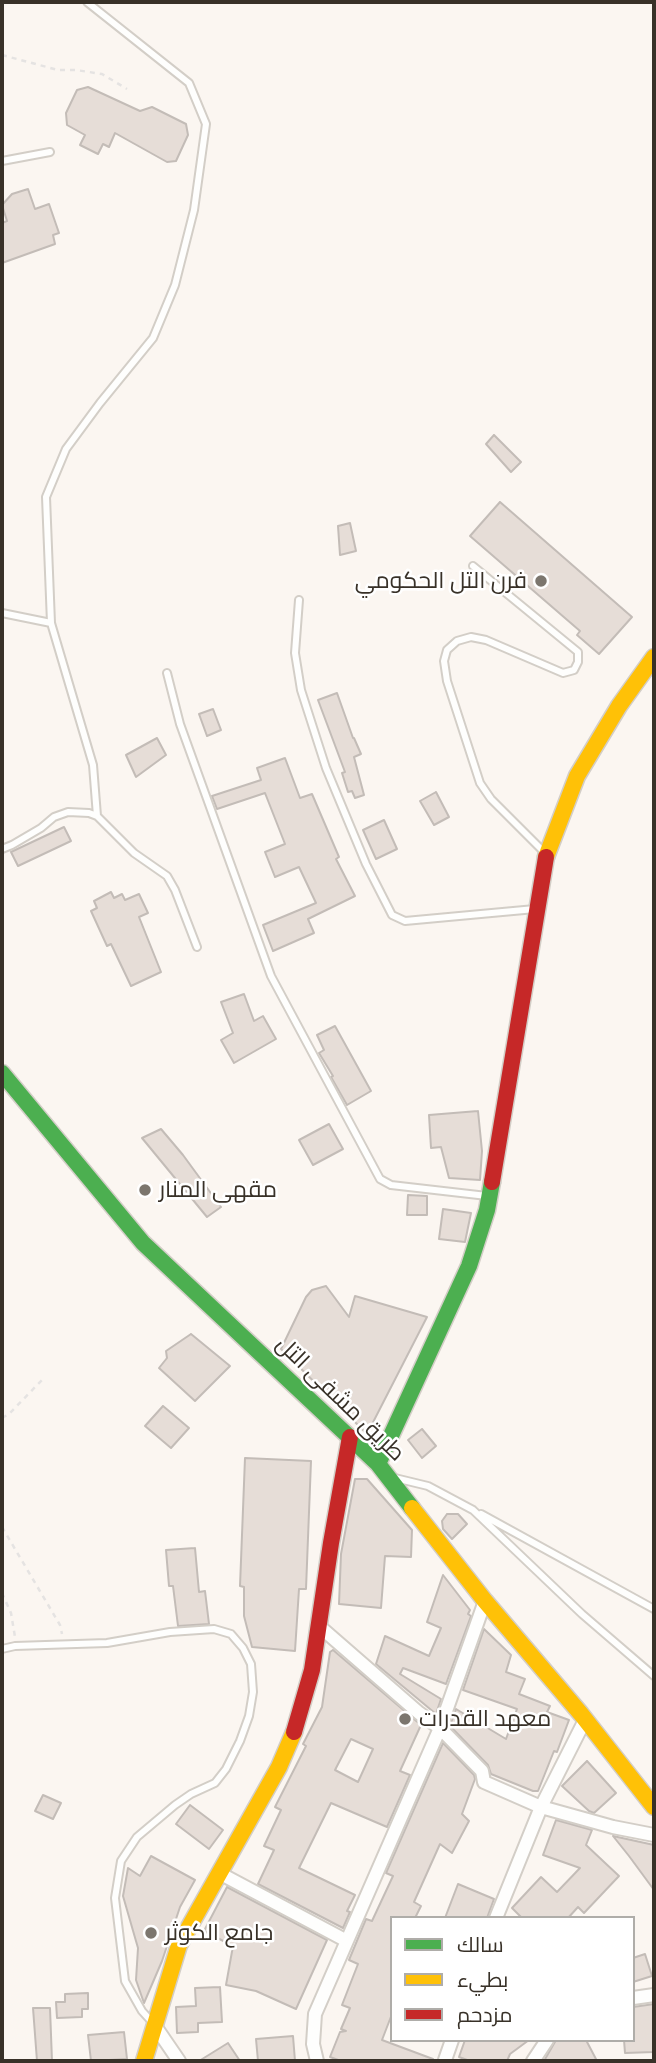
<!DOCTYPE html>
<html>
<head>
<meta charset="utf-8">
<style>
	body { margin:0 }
	#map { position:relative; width:656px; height:2063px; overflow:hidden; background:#fbf6f1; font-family:Karla,Cairo,sans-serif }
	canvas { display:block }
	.frame { position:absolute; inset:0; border:4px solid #383128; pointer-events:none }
	.legend { position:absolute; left:390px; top:1916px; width:245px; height:126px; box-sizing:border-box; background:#fff; border:2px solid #afada9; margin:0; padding:9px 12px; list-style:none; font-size:21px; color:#383128 }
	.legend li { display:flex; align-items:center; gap:14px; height:35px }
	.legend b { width:35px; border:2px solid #afada9 }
</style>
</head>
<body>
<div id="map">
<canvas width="656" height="2063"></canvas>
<div class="frame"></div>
<ul class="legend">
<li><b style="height:9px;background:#4caf50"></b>سالك</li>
<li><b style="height:9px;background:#ffc107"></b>بطيء</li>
<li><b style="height:9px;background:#c62828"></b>مزدحم</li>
</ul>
</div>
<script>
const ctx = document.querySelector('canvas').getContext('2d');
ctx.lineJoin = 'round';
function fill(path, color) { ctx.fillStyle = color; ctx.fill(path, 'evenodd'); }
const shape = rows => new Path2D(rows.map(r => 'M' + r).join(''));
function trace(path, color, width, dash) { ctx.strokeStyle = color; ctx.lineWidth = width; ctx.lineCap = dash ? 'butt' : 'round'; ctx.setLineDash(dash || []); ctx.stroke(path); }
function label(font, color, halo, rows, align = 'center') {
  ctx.font = font + ' Karla,Cairo,sans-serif'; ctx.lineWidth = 5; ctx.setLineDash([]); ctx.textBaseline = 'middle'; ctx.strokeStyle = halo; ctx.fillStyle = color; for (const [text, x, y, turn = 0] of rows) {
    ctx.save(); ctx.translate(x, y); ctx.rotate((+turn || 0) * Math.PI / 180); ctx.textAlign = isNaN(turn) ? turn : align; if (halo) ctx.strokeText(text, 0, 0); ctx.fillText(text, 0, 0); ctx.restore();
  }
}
const building = shape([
	[88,87,140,111,152,107,186,124,188,135,176,161,167,162,115,133,109,147,103,144,98,154,80,145,85,135,67,125,66,113,77,90,88,87],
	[28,189,35,209,49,204,59,233,53,235,55,244,2,263,2,223,7,221,2,205,12,194,28,189],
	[494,435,521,462,511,472,486,444,494,435],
	[500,502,632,617,599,654,577,635,580,631,470,536,500,502],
	[350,523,356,551,340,555,338,526,350,523],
	[337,693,353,738,354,738,361,754,354,757,364,795,355,798,352,791,348,792,342,773,345,772,318,700,337,693],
	[213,709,221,730,207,736,199,714,213,709],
	[157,738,166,755,136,777,126,755,157,738],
	[285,758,300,798,312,794,339,857,336,859,355,896,308,919,314,933,273,951,263,925,316,903,299,867,275,877,265,852,285,844,265,793,217,809,212,796,261,780,257,768,285,758],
	[436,792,449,817,434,825,420,801,436,792],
	[384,820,397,849,376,859,363,830,384,820],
	[64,827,71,841,18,866,11,852,64,827],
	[111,892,114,898,122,894,125,900,139,894,148,913,139,917,161,972,131,986,111,944,107,946,91,911,97,908,94,901,111,892],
	[244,994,254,1021,263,1016,276,1039,234,1063,221,1040,233,1033,221,1002,244,994],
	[335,1026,371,1091,347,1105,331,1077,333,1076,319,1053,324,1050,317,1035,335,1026],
	[478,1111,482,1151,480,1180,449,1178,441,1147,431,1148,429,1115,478,1111],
	[329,1124,343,1149,313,1165,299,1140,329,1124],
	[161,1129,183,1155,221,1207,207,1217,142,1138,161,1129],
	[408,1195,427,1196,427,1215,407,1215,408,1195],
	[443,1209,471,1213,465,1242,439,1239,443,1209],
	[326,1286,349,1317,355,1296,427,1317,367,1434,281,1349,306,1297,312,1290,326,1286],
	[191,1334,230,1366,195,1401,159,1368,167,1358,166,1351,191,1334],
	[163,1406,189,1428,171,1448,145,1426,163,1406],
	[422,1429,436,1446,422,1458,408,1440,422,1429],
	[245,1458,311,1461,306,1589,299,1589,295,1651,252,1647,244,1616,244,1587,240,1586,245,1458],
	[355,1479,367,1479,412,1530,411,1557,385,1556,381,1608,339,1604,341,1554,355,1479],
	[447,1514,458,1514,467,1524,452,1539,443,1529,442,1521,447,1514],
	[195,1548,199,1592,205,1591,209,1624,178,1626,173,1586,169,1586,166,1550,195,1548],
	[443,1575,470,1610,468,1614,471,1616,446,1684,403,1668,400,1674,441,1699,436,1714,376,1664,385,1636,429,1656,441,1628,427,1622,443,1575],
	[484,1629,511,1655,506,1672,525,1679,519,1694,550,1706,547,1712,569,1720,557,1752,554,1751,538,1791,533,1791,491,1774,488,1765,450,1726,456,1709,506,1739,517,1709,463,1690,484,1629],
	[333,1650,421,1725,400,1771,410,1775,387,1827,331,1803,299,1868,355,1895,347,1911,350,1912,343,1928,258,1884,274,1850,264,1846,281,1810,275,1807,306,1746,303,1744,322,1707,330,1652,333,1650],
	[351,1739,373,1749,358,1782,335,1770,351,1739],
	[443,1743,474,1775,475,1779,462,1814,469,1821,452,1853,440,1844,414,1902,421,1906,415,1918,392,1918,392,2014,382,2040,433,2059,433,2061,341,2061,330,2057,340,2032,346,2031,341,2029,350,2008,342,2005,358,1964,349,1960,366,1919,372,1921,393,1876,386,1873,443,1743],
	[587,1761,616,1793,594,1813,589,1811,562,1786,587,1761],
	[43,1795,61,1803,53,1819,35,1811,43,1795],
	[190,1805,223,1830,209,1849,176,1824,190,1805],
	[556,1820,592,1830,586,1845,619,1876,584,1913,578,1907,568,1918,522,1918,512,1908,541,1877,557,1892,580,1868,543,1855,556,1820],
	[613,1836,654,1845,654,1890,629,1856,613,1836],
	[151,1856,195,1880,180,1907,162,1961,144,2003,136,1980,138,1948,123,1896,128,1868,140,1876,151,1856],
	[458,1884,494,1899,487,1918,445,1918,458,1884],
	[227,1887,327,1940,296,2009,256,1991,226,1985,233,1946,204,1931,227,1887],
	[645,1954,652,1976,633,1982,633,1958,645,1954],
	[220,1987,222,2022,198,2023,198,2032,177,2033,176,2007,196,2006,195,1988,220,1987],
	[88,1993,88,2009,82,2009,82,2017,57,2018,56,2002,65,2002,65,1994,88,1993],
	[654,2004,654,2052,625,2053,624,2040,633,2040,633,2007,654,2004],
	[33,2008,50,2008,52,2061,37,2061,33,2008],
	[124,2032,127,2059,91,2061,88,2035,124,2032],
	[293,2036,295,2061,258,2061,256,2039,293,2036],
	[465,2040,529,2040,510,2054,507,2061,470,2061,459,2057,465,2040],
	[556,2040,586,2040,597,2061,544,2061,556,2040],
	[228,2043,240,2061,199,2061,228,2043]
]);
fill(building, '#e6ddd7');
trace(building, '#c3bcb7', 2);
const lane = shape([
	[87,2,189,83,206,124,194,210,175,285,153,338,100,403,66,449,46,497,51,623,93,765,97,816],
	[2,161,50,152],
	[473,566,578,652,578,662,574,670,563,673,486,640,471,637,457,641,447,650,444,661,447,681,480,783,491,799,545,853],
	[299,600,295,653,301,690,326,768,366,864,392,915,405,921,535,909],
	[2,613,51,623],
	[167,673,180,724,271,976,380,1179,391,1185,487,1196],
	[2,849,12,845,41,828,54,817,68,812,89,813,97,816,134,853,167,876,175,890,197,947],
	[395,1478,428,1486,473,1510,582,1614,654,1676],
	[481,1514,654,1609],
	[2,1649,15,1646,107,1643,170,1632,214,1629,231,1634,243,1648,251,1664,253,1692,249,1716,240,1741,226,1769,215,1783,191,1794,175,1805,137,1837,121,1861,115,1898,125,1981,142,2011,152,2022]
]);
const street = shape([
	[319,1626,419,1713,440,1728,482,1771,484,1782,541,1807,613,1827,654,1835],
	[221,1874,347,1941],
	[496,1918,541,1807,585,1720],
	[633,1998,654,1995],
	[155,2026,179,2061],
	[445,2060,452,2040],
	[317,2061,313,2044,315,2014,440,1728,485,1601],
	[533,2061,547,2040]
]);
const fast = shape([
	[2,1073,143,1243,378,1464,412,1508],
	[378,1464,469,1266,487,1210,492,1182]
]);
const slow = shape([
	[546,857,577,776,619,706,654,657],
	[412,1508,485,1601,581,1714,654,1807],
	[144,2061,179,1945,279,1767,294,1732]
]);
const jam = shape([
	[492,1182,546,857],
	[294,1732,312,1670,331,1543,350,1437]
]);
trace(lane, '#d3cec7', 10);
trace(street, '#d3cec7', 16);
trace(fast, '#d3cec7', 19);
trace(slow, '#d3cec7', 19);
trace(jam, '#d3cec7', 19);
trace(shape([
	[2,55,58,70,76,70,102,74,127,89],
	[2,1418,9,1414,42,1380],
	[2,1527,60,1625,62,1634],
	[2,1593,11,1613,15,1637]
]), '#e5e3e2', 2.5, [5, 5]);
trace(lane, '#fefefd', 6);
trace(street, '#fefefd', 12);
trace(fast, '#4caf50', 16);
trace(slow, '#ffc107', 16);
trace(jam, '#c62828', 16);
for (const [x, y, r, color] of [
	[541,581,7,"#7c766e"],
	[145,1190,7,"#7c766e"],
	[405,1719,7,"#7c766e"],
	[151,1933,7,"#7c766e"]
]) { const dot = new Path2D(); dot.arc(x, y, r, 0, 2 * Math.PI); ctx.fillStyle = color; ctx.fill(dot); trace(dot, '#fff', 2.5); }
label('23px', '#383128', '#fff', [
	["فرن التل الحكومي",527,581,"right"],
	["مقهى المنار",159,1190],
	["معهد القدرات",419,1719],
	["جامع الكوثر",165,1933]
], 'left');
label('23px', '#383128', '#fff', [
	["طريق مشفى التل",340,1399,44]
]);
</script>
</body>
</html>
